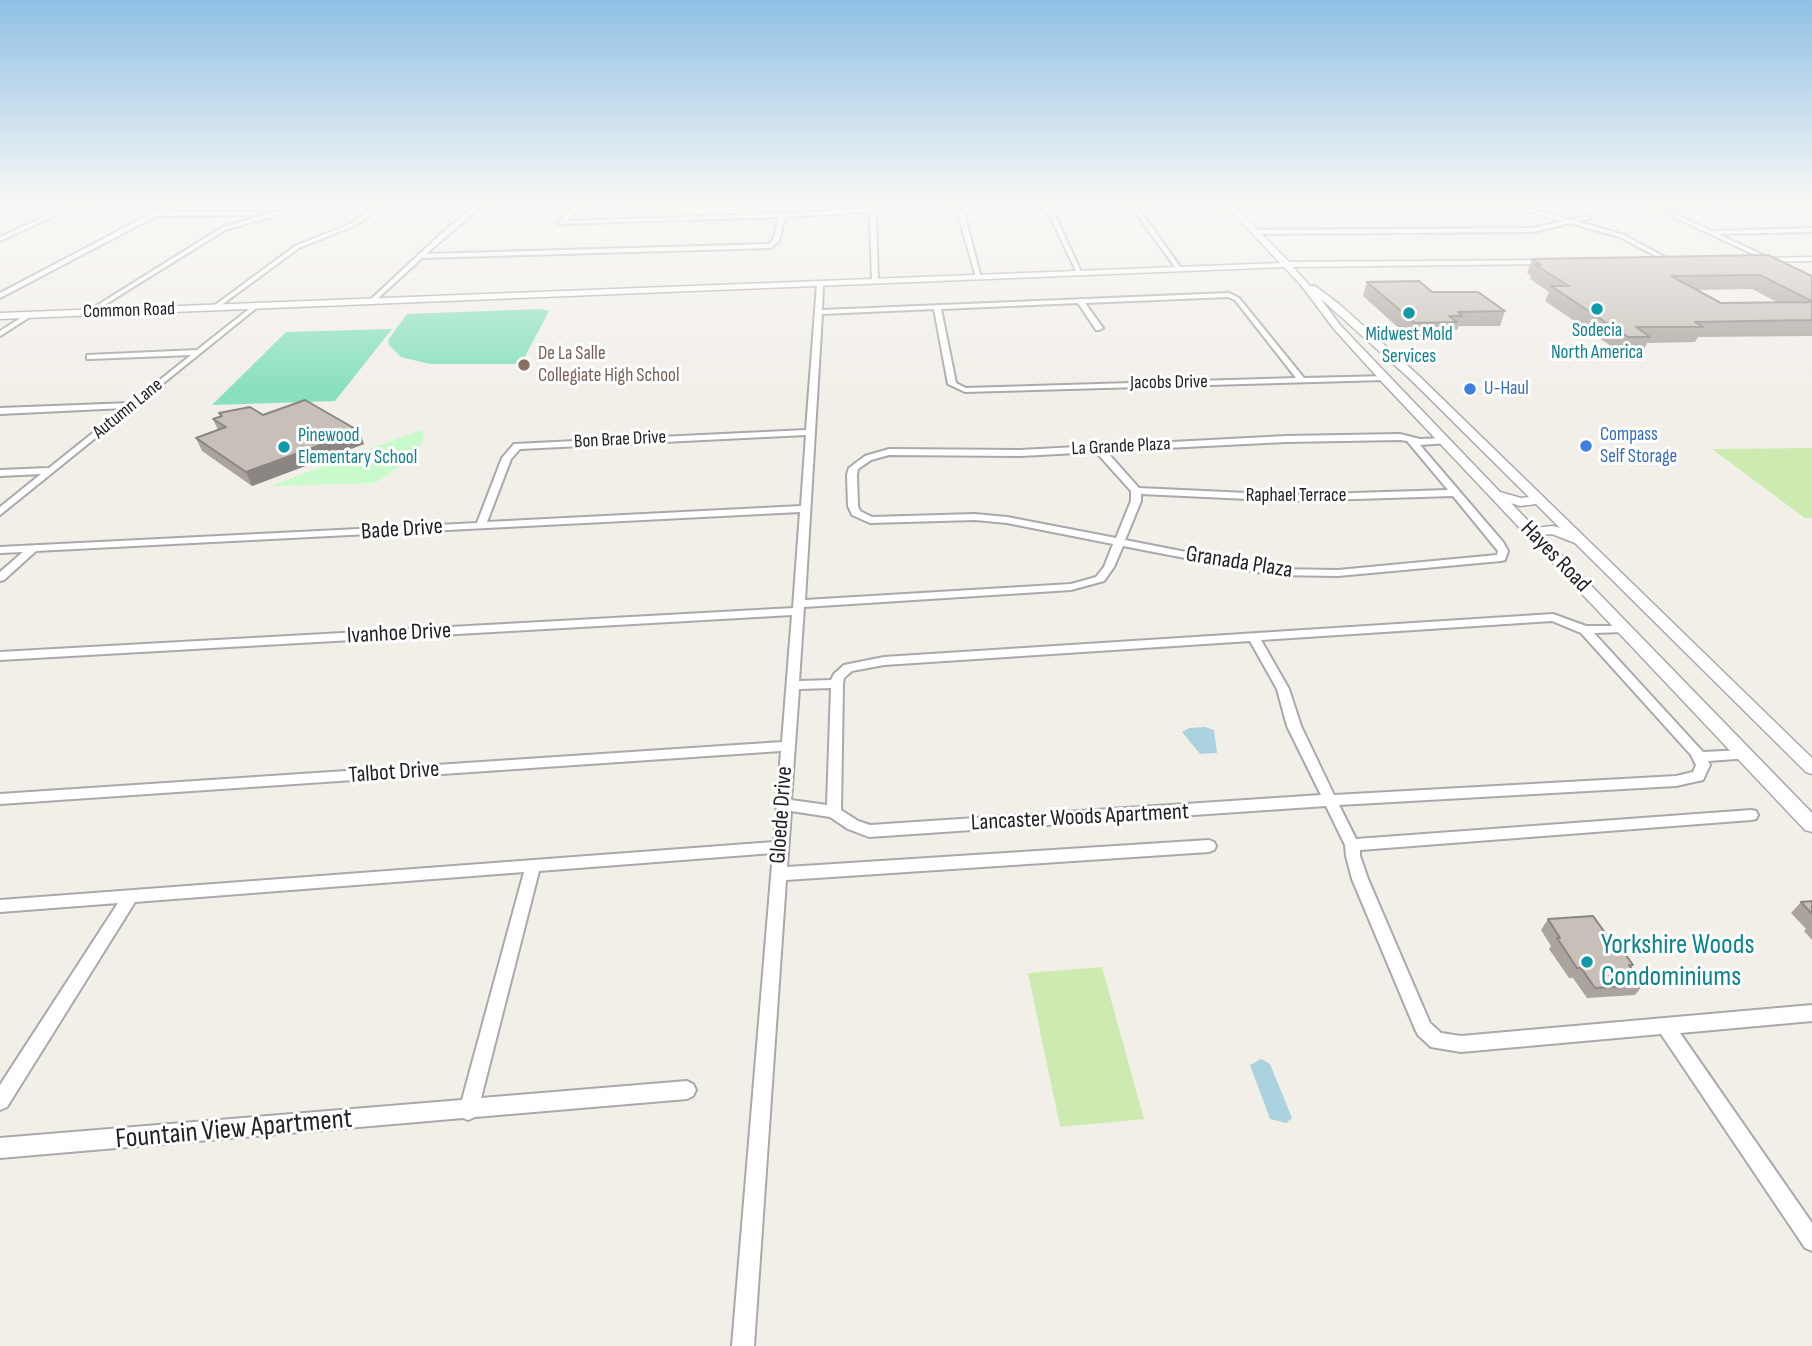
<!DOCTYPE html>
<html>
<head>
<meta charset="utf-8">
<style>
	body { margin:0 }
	canvas { display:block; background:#f2efe9 }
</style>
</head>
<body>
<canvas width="1812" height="1346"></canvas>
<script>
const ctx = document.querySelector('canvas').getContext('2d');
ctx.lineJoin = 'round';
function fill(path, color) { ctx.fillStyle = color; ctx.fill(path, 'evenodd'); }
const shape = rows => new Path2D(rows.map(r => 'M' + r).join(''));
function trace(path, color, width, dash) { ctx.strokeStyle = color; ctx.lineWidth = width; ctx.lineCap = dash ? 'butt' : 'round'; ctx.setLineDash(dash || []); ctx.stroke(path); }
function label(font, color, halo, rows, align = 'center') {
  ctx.font = font + ' "Sofia Sans Condensed",sans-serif'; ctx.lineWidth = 6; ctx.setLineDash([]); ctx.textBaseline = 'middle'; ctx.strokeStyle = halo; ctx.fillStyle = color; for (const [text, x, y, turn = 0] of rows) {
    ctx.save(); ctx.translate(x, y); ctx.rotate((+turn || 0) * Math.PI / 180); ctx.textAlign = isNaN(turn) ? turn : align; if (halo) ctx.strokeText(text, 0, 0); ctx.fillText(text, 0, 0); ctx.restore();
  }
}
fill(shape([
	[634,202,787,202,630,208],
	[1812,448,1812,518,1805,518,1712,449],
	[1102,967,1144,1119,1060,1127,1028,973]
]), '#cdebb0');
fill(shape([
	[421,430,424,434,422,443,406,462,375,483,271,486]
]), '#c8facc');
fill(shape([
	[541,309,549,311,521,364,430,364,401,357,389,345,388,340,407,314],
	[392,329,335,401,212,405,286,332]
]), '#88e0be');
fill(shape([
	[1205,727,1214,730,1217,753,1200,754,1182,732,1189,728],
	[1261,1059,1270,1064,1292,1118,1286,1123,1270,1119,1250,1065]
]), '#aad3df');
const minor = shape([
	[77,202,84,202,0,241,0,237,77,202],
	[173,202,180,202,162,212,257,211,260,213,257,215,156,216,0,298,0,293,173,202],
	[383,202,389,202,354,226,299,248,216,309,211,308,295,246,350,224,383,202],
	[480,202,486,202,426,254,769,244,773,240,779,217,559,224,559,222,578,202,584,202,566,221,817,212,863,209,856,202,862,202,869,208,872,209,871,211,876,216,878,281,875,283,872,281,870,216,866,212,785,217,779,241,771,248,422,258,374,302,370,302,370,300,442,233,480,202],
	[944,202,950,202,964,213,981,278,976,277,958,214,944,202],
	[1036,202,1042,202,1055,215,1082,274,1077,273,1050,216,1036,202],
	[1128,202,1134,202,1181,268,1181,270,1177,270,1128,202],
	[1225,202,1507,202,1570,220,1590,216,1590,218,1576,221,1624,235,1672,261,1667,262,1620,237,1570,223,1533,232,1255,234,1252,232,1255,230,1533,228,1563,221,1506,205,1227,205,1225,202],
	[1642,202,1649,202,1657,205,1812,203,1812,207,1661,208,1712,231,1812,228,1812,232,1718,234,1776,261,1774,264,1642,202],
	[278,211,280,214,225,230,90,314,85,313,221,228,278,211],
	[820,282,823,284,822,310,1229,293,1239,298,1304,378,1387,376,1388,378,1384,380,965,392,948,384,934,309,822,314,805,600,1071,584,1096,577,1104,567,1113,544,1007,523,975,520,870,523,852,515,848,506,847,475,849,468,865,456,889,449,1020,450,1286,436,1400,434,1420,439,1445,438,1448,439,1448,443,1420,445,1503,542,1508,551,1505,560,1501,561,1338,576,1273,575,1123,546,1114,567,1104,581,1071,590,804,607,799,681,831,680,834,674,844,665,884,657,1553,614,1586,626,1627,626,1629,628,1627,630,1623,632,1594,633,1703,752,1745,750,1750,752,1752,755,1750,758,1708,761,1710,765,1703,780,1676,786,1339,805,1356,839,1751,810,1756,811,1758,815,1756,819,1751,820,1360,850,1360,856,1368,879,1430,1023,1441,1033,1461,1036,1812,1005,1812,1021,1680,1033,1812,1223,1812,1251,1805,1248,1661,1034,1461,1052,1431,1047,1418,1035,1415,1029,1352,879,1346,856,1345,845,1326,806,869,837,848,829,830,817,791,811,787,867,1209,840,1214,842,1216,846,1214,850,1209,852,786,880,754,1346,732,1346,773,853,539,871,481,1098,687,1081,693,1084,696,1090,693,1096,687,1099,475,1117,468,1120,463,1118,0,1158,0,1138,462,1100,524,872,135,902,7,1107,0,1110,0,1085,118,903,0,912,0,900,774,842,781,751,0,804,0,794,782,742,792,615,0,660,0,652,793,608,800,512,36,551,4,580,0,581,0,572,23,552,0,553,0,547,477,523,502,458,514,444,806,430,817,284,820,282],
	[1228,297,1235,300,1296,378,966,388,956,383,941,309,1078,303,1096,330,1099,330,1103,328,1085,303,1228,297],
	[806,435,801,506,487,522,511,459,520,449,806,435],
	[1400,440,1407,441,1448,490,1291,495,1139,488,1106,451,1286,442,1400,440],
	[1096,452,1131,491,1131,501,1116,538,1007,517,975,514,872,517,860,511,858,506,857,475,858,469,871,460,889,455,1020,456,1096,452],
	[1141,494,1291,501,1453,496,1498,551,1497,555,1338,570,1273,569,1125,540,1141,501,1141,494],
	[1552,621,1581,633,1691,755,1696,765,1693,772,1676,776,1334,795,1301,726,1289,689,1261,640,1552,621],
	[1250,641,1277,689,1287,726,1321,795,870,825,858,821,841,810,843,684,844,678,852,671,884,665,1250,641],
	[831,688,827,805,791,800,799,689,831,688],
	[254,305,259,306,0,515,0,507,41,474,0,476,0,470,49,468,124,408,0,414,0,408,131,403,191,355,90,359,87,359,87,355,197,350,254,305],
	[27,314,33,315,0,336,0,331,27,314]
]);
const tertiary = shape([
	[1223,202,1230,202,1289,262,1554,260,1551,264,1293,267,1310,286,1315,286,1339,304,1418,375,1812,758,1812,774,1806,772,1575,543,1552,534,1542,535,1812,813,1812,832,1805,830,1380,380,1334,329,1301,285,1284,267,0,319,0,313,1280,263,1223,202],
	[1320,298,1410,379,1529,497,1521,498,1500,492,1340,325,1320,298],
	[1511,503,1520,506,1536,504,1560,528,1553,526,1535,528,1511,503],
	[1812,257,1812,261,1758,262,1754,260,1758,258,1812,257]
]);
trace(minor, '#a9a9a9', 4);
trace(tertiary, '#a9a9a9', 3);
fill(minor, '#fff');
fill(tertiary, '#fff');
fill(shape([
	[1532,259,1812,276,1812,336,1698,337,1695,342,1647,343,1643,352,1620,352,1545,301,1549,292,1530,279,1531,276,1527,273],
	[1752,289,1777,302,1721,303,1697,290],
	[1367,282,1432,292,1505,311,1500,326,1459,326,1457,330,1454,330,1452,337,1410,338,1363,296],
	[219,413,263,415,359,431,364,444,252,486,202,451,196,438,218,430,213,419,221,417],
	[1812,901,1812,940,1804,931,1806,929,1791,913,1801,902],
	[1548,919,1606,934,1633,965,1631,967,1643,985,1635,995,1587,998,1573,978,1569,978,1549,949,1551,946,1541,930]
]), '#aba49e');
fill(shape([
	[359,431,364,444,252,486,246,472]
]), '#8b8681');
const building = shape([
	[1768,255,1812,276,1812,301,1760,275,1671,276,1721,303,1812,302,1812,320,1695,322,1703,327,1636,327,1650,337,1628,337,1551,286,1569,286,1535,265,1541,265,1532,259,1768,255],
	[1419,281,1432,292,1478,292,1505,311,1458,312,1462,316,1449,316,1457,322,1415,323,1367,282,1419,281],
	[305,400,359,431,246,472,196,438,226,427,213,419,222,416,219,413,250,407,263,415,305,400],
	[1812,901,1812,914,1801,902,1812,901],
	[1593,916,1606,934,1611,934,1633,965,1629,965,1643,985,1595,988,1581,968,1577,968,1557,938,1560,938,1548,919,1593,916]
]);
fill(building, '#c7bfb8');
trace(building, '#8b8681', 2);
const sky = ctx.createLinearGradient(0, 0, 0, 390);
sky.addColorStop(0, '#8fc0e4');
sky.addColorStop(0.52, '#f9f8f5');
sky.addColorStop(1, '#f9f8f500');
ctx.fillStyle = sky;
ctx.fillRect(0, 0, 1812, 390);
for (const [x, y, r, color] of [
	[1597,309,7,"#0f9aa8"],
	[1409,313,7,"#0f9aa8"],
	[524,365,7,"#8d6e63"],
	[1470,389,7,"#3f7fe0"],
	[1586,446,7,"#3f7fe0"],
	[284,447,7,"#0f9aa8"],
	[1587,962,7,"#0f9aa8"]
]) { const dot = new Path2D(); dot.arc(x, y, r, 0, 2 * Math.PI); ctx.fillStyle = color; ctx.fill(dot); trace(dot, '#fff', 2.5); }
label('19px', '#222', '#fff', [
	["Common Road",129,311,-2],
	["Jacobs Drive",1169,383,-1],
	["Autumn Lane",128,409,-39],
	["Bon Brae Drive",620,440,-3],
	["La Grande Plaza",1121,447,-3],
	["Raphael Terrace",1296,496]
]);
label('19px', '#0d838f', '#fff', [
	["Sodecia",1597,331],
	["North America",1597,353],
	["Midwest Mold",1409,335],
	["Services",1409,357],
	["Pinewood",298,436,"left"],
	["Elementary School",298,458,"left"]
]);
label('19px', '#785e54', '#fff', [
	["De La Salle",538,354],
	["Collegiate High School",538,376]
], 'left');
label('19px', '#366cbe', '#fff', [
	["U-Haul",1484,389],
	["Compass",1600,435],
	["Self Storage",1600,457]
], 'left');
label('23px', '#222', '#fff', [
	["Bade Drive",402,530,-4],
	["Hayes Road",1555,557,46],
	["Granada Plaza",1239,563,9],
	["Ivanhoe Drive",399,634,-3],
	["Talbot Drive",394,773,-4],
	["Gloede Drive",782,815,-86],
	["Lancaster Woods Apartment",1080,818,-3]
]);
label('28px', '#0d838f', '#fff', [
	["Yorkshire Woods",1601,946],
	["Condominiums",1601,978]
], 'left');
label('28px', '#222', '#fff', [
	["Fountain View Apartment",234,1130,-5]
]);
</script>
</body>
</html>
